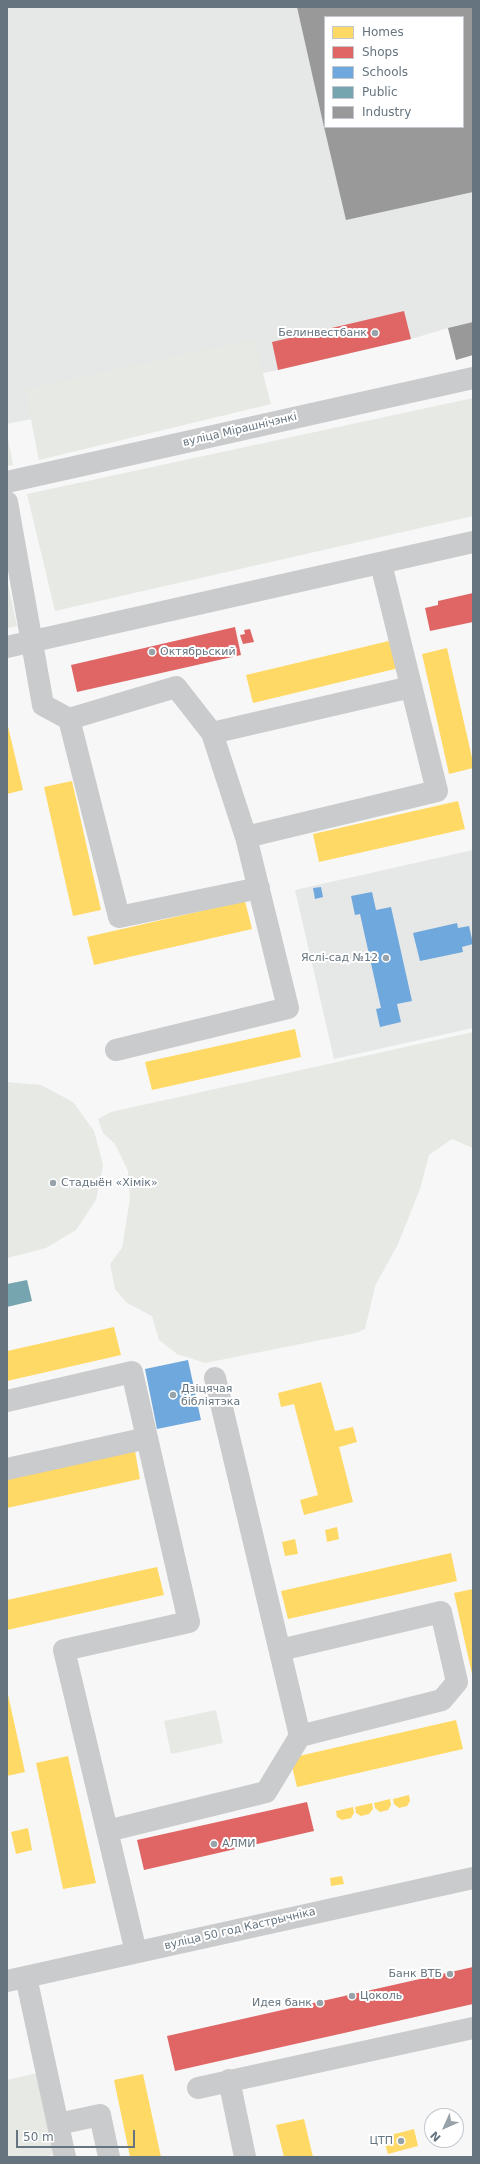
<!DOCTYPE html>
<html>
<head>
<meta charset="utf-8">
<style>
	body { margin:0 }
	#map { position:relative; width:480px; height:2164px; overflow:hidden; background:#f7f7f7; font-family:"DejaVu Sans",sans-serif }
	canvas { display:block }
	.frame { position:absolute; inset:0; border:8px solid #65747f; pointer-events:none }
	.legend { position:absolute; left:324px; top:16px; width:140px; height:112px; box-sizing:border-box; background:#fff; border:1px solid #c1c7cc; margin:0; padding:5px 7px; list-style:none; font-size:12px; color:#65747f }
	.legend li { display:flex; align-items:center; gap:8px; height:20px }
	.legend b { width:20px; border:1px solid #c1c7cc }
	.north { position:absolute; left:424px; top:2108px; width:40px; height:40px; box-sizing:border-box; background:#fff; border:1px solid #c1c7cc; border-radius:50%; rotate:225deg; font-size:11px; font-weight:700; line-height:16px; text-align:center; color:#65747f }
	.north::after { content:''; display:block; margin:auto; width:14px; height:18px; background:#98a2a9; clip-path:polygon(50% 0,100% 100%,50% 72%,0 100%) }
	.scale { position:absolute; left:16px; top:2130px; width:119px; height:18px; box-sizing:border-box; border:2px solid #65747f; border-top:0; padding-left:5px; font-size:12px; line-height:14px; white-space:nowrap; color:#65747f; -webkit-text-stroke:3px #fff; paint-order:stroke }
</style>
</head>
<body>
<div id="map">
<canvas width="480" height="2164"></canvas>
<div class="frame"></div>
<ul class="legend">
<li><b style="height:11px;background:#ffd966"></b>Homes</li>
<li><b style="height:11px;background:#e06666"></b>Shops</li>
<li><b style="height:11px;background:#6fa8dc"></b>Schools</li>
<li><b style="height:11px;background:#76a5af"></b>Public</li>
<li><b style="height:11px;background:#999"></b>Industry</li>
</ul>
<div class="north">N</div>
<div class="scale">50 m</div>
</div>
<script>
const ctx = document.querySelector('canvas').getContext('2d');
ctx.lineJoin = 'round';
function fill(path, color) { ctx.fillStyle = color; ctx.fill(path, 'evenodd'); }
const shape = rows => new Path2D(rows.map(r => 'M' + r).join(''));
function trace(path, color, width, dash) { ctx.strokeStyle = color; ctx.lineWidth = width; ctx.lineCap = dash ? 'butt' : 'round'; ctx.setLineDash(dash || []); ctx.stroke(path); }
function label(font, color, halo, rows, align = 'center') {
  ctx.font = font + ' "DejaVu Sans",sans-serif'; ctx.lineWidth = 4; ctx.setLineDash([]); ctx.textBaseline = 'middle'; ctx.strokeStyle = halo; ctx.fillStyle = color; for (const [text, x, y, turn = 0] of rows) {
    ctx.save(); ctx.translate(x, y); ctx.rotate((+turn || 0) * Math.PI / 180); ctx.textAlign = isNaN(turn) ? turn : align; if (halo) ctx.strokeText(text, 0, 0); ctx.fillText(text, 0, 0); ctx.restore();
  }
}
fill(shape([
	[7,7,473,7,473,355,456,360,448,328,411,339,278,370,7,424],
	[325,17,463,17,463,127,325,127],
	[473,850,473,1028,334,1059,295,890]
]), '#e6e7e7');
fill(shape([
	[254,339,271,404,39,460,25,389],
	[473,398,473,516,55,611,27,494],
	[7,433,13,465,7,466],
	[7,579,17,626,7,628],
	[473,1032,473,1148,452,1139,429,1155,420,1189,398,1244,375,1286,365,1329,356,1333,205,1363,177,1354,159,1340,152,1316,127,1303,115,1289,110,1264,122,1248,130,1199,128,1171,115,1144,103,1133,98,1119,111,1112],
	[7,1082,41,1085,73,1102,94,1131,103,1165,96,1200,76,1230,46,1248,7,1258],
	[216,1710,223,1743,171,1754,164,1721],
	[38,2073,56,2154,43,2157,7,2157,7,2080]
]), '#e6e9e4');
fill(shape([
	[393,640,399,668,253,703,246,675],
	[447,648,473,762,473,768,449,774,422,654],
	[7,722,23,790,7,794],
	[72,781,101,910,73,916,44,787],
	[458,801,465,829,319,862,313,834],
	[245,901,252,929,94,965,87,937],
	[295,1029,301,1057,152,1090,145,1062],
	[114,1327,121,1355,7,1381,7,1351],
	[321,1382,335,1431,353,1427,357,1442,339,1447,353,1502,304,1515,300,1500,318,1495,294,1404,281,1407,278,1393],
	[135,1451,140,1479,7,1508,7,1478],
	[337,1527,339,1539,327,1542,325,1530],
	[295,1539,298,1554,285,1556,282,1542],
	[451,1553,457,1581,288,1619,281,1591],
	[157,1567,164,1595,7,1630,7,1600],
	[473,1589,473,1674,472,1674,454,1593],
	[7,1690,25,1772,7,1776],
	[456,1720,463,1749,297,1787,290,1758],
	[68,1756,96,1883,63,1889,36,1763],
	[409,1795,410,1801,407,1806,399,1808,394,1804,393,1799],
	[390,1799,391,1805,388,1810,380,1812,375,1808,374,1803],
	[372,1803,373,1809,369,1814,361,1816,356,1813,355,1807],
	[353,1807,354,1813,351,1818,342,1820,337,1817,336,1811],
	[28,1828,32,1850,16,1854,11,1832],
	[342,1876,344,1884,331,1886,330,1878],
	[143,2074,161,2157,130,2157,114,2080],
	[304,2119,313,2157,284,2157,276,2125],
	[414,2129,418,2146,388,2154,383,2137]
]), '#ffd966');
fill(shape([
	[404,311,411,339,278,370,272,342],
	[473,593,473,622,430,631,425,608,438,605,438,601],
	[235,627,241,655,77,692,71,665],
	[250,629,254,642,243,644,240,635,245,634,244,630],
	[307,1802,314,1831,144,1870,137,1840],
	[473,1967,473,2004,175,2071,167,2036]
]), '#e06666');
fill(shape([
	[321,887,323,897,315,899,313,888],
	[372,892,376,910,391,907,412,1001,397,1004,401,1022,380,1027,376,1009,381,1008,360,914,355,915,351,896],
	[457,923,458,928,469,926,473,944,462,947,463,952,420,961,413,933],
	[188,1360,201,1420,157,1429,145,1369]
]), '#6fa8dc');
fill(shape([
	[27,1280,32,1301,7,1307,7,1284]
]), '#76a5af');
fill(shape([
	[297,7,473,7,473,192,346,220,324,127,463,127,463,17,325,17,324,127],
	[473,322,473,355,456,360,448,328]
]), '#999');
trace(shape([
	[7,482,473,378],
	[7,502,43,705,69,719],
	[7,647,473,542],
	[212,733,176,687,69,719,119,917,259,888],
	[246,837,212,733,411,687],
	[116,1050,288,1008,246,837,437,791,381,564],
	[7,1401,132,1372,147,1438],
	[7,1469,147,1438,189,1622,64,1650,136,1952],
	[280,1650,441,1612,457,1682,442,1700,300,1736],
	[107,1831,266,1792,300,1736,215,1378],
	[26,1977,65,2157],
	[7,1981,473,1878],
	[229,2080,245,2157],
	[198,2088,473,2028],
	[58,2124,100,2115,109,2157]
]), '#cacbcc', 22);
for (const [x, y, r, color] of [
	[375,333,4,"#98a2a9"],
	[152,652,4,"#98a2a9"],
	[386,958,4,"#98a2a9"],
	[53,1183,4,"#98a2a9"],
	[173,1395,4,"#98a2a9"],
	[214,1844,4,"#98a2a9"],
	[450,1974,4,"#98a2a9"],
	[352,1996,4,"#98a2a9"],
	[320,2003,4,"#98a2a9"],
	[401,2141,4,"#98a2a9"]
]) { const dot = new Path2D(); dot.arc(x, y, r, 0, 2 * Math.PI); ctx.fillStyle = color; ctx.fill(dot); trace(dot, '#fff', 1.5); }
label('11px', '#65747f', '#fff', [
	["Белинвестбанк",367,333],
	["Октябрьский",160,652,"left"],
	["Яслі-сад №12",378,958],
	["Стадыён «Хімік»",61,1183,"left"],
	["Дзіцячая",181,1389,"left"],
	["бібліятэка",181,1402,"left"],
	["АЛМИ",222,1844,"left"],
	["Банк ВТБ",442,1974],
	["Цоколь",360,1996,"left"],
	["Идея банк",312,2003],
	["ЦТП",393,2141]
], 'right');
label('11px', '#65747f', '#fff', [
	["вуліца Мірашнічэнкі",240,430,-13],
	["вуліца 50 год Кастрычніка",240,1929,-13]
]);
</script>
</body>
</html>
